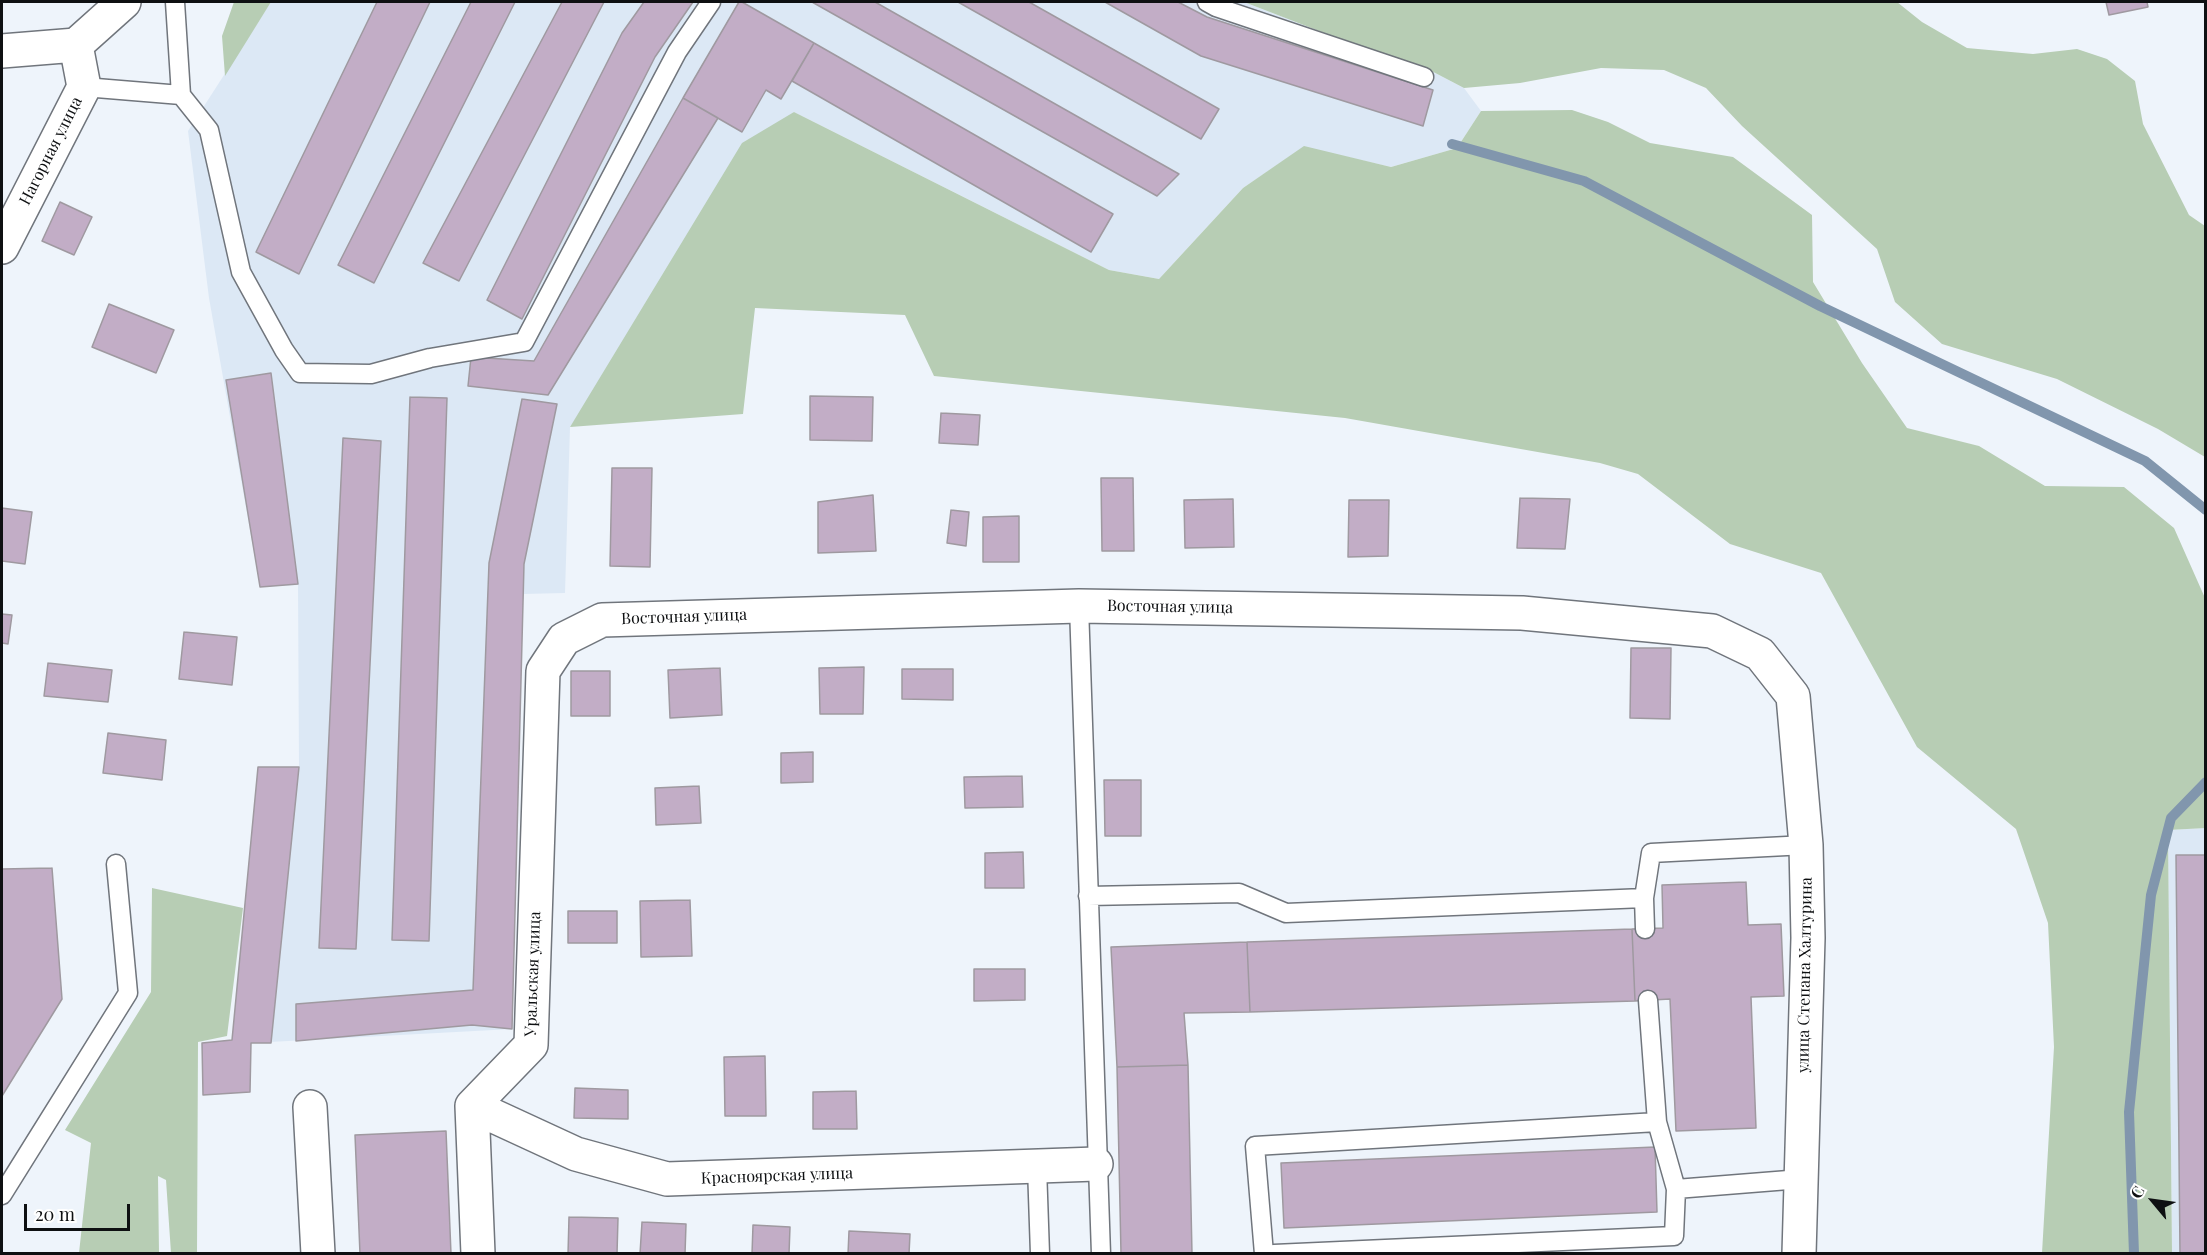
<!DOCTYPE html>
<html>
<head>
<meta charset="utf-8">
<style>
	body { margin:0 }
	#map { position:relative; width:2207px; height:1255px; overflow:hidden; background:#eef4fb; font-family:"Playfair Display",serif }
	canvas { display:block }
	.frame { position:absolute; inset:0; border:3px solid #0e1012; pointer-events:none }
	.north { position:absolute; left:2123px; top:1171px; width:60px; height:60px; -webkit-text-stroke:4px #fff; paint-order:stroke; rotate:299deg; font-size:16px; font-weight:700; line-height:24px; text-align:center; color:#0e1012 }
	.north::after { content:''; display:block; margin:auto; width:21px; height:27px; background:#0e1012; clip-path:polygon(50% 0,100% 100%,50% 72%,0 100%) }
	.scale { position:absolute; left:24px; top:1204px; width:106px; height:27px; box-sizing:border-box; border:3px solid #0e1012; border-top:0; padding-left:8px; font-size:18px; line-height:21px; white-space:nowrap; color:#0e1012; -webkit-text-stroke:4px #fff; paint-order:stroke }
</style>
</head>
<body>
<div id="map">
<canvas width="2207" height="1255"></canvas>
<div class="frame"></div>
<div class="north">С</div>
<div class="scale">20 m</div>
</div>
<script>
const ctx = document.querySelector('canvas').getContext('2d');
ctx.lineJoin = 'round';
function fill(path, color) { ctx.fillStyle = color; ctx.fill(path, 'evenodd'); }
const shape = rows => new Path2D(rows.map(r => 'M' + r).join(''));
function trace(path, color, width, dash) { ctx.strokeStyle = color; ctx.lineWidth = width; ctx.lineCap = dash ? 'butt' : 'round'; ctx.setLineDash(dash || []); ctx.stroke(path); }
function label(font, color, halo, rows, align = 'center') {
  ctx.font = font + ' "Playfair Display",serif'; ctx.lineWidth = 5; ctx.setLineDash([]); ctx.textBaseline = 'middle'; ctx.strokeStyle = halo; ctx.fillStyle = color; for (const [text, x, y, turn = 0] of rows) {
    ctx.save(); ctx.translate(x, y); ctx.rotate((+turn || 0) * Math.PI / 180); ctx.textAlign = isNaN(turn) ? turn : align; if (halo) ctx.strokeText(text, 0, 0); ctx.fillText(text, 0, 0); ctx.restore();
  }
}
fill(shape([
	[271,2,1244,2,1358,46,1420,65,1464,88,1481,111,1457,148,1391,167,1304,147,1243,188,1159,279,1109,270,794,112,570,427,565,593,523,594,512,1029,251,1043,250,1092,203,1095,202,1043,232,1040,251,854,258,767,299,767,298,585,260,587,209,298,188,131],
	[2205,828,2205,1253,2172,1253,2168,830]
]), '#dce8f5');
fill(shape([
	[234,2,271,2,225,76,222,36],
	[1244,2,1897,2,1922,22,1967,48,2033,54,2077,49,2107,59,2135,81,2143,124,2189,215,2205,226,2205,457,2158,429,2057,379,1942,344,1895,302,1877,249,1742,126,1706,88,1664,70,1601,68,1520,83,1464,88,1420,65,1358,46],
	[1572,110,1608,122,1650,143,1733,157,1812,215,1813,282,1862,363,1907,428,1979,446,2045,486,2124,487,2174,528,2205,598,2206,828,2168,830,2172,1253,2042,1253,2054,1047,2048,923,2016,829,1917,747,1821,573,1730,544,1638,474,1600,463,1345,418,934,376,905,315,755,308,743,414,570,427,742,143,794,112,1109,270,1159,279,1243,188,1304,146,1391,167,1457,148,1481,111],
	[152,888,243,908,227,1036,198,1042,197,1253,171,1253,166,1180,158,1176,159,1253,79,1253,91,1143,65,1130,151,992]
]), '#b7cdb4');
trace(shape([
	[1452,144,1584,181,1820,306,2145,461,2206,510],
	[2134,1254,2129,1112,2151,895,2171,818,2206,782]
]), '#8196ad', 10);
const building = shape([
	[377,2,430,2,299,274,256,252,377,2],
	[471,2,515,2,374,283,338,265,471,2],
	[562,2,604,2,459,281,423,263,562,2],
	[644,2,693,2,655,57,522,319,487,300,622,33,644,2],
	[739,2,742,2,814,43,781,99,766,90,742,132,683,98,739,2],
	[812,2,875,2,1179,174,1157,196,812,2],
	[958,2,1029,2,1219,109,1201,139,958,2],
	[1105,2,1178,2,1207,17,1433,90,1423,126,1201,56,1105,2],
	[2106,2,2147,2,2148,7,2109,15,2106,2],
	[814,43,1113,214,1091,252,792,81,814,43],
	[683,98,718,118,548,395,468,386,471,357,534,361,683,98],
	[60,202,92,217,74,255,42,241,60,202],
	[109,304,174,330,156,373,92,347,109,304],
	[271,373,298,584,260,587,226,380,271,373],
	[810,396,873,397,872,441,810,440,810,396],
	[410,397,447,398,429,941,392,940,410,397],
	[522,399,557,404,524,564,512,1029,472,1025,296,1041,296,1004,473,990,489,563,522,399],
	[941,413,980,415,978,445,939,443,941,413],
	[343,438,381,441,356,949,319,948,343,438],
	[612,468,652,468,650,567,610,566,612,468],
	[1101,478,1133,478,1134,551,1102,551,1101,478],
	[873,495,876,551,818,553,818,502,873,495],
	[1520,498,1570,499,1565,549,1517,548,1520,498],
	[1233,499,1234,547,1185,548,1184,500,1233,499],
	[1349,500,1389,500,1388,556,1348,557,1349,500],
	[2,508,32,512,25,564,2,561,2,508],
	[951,510,969,512,966,546,947,543,951,510],
	[1019,516,1019,562,983,562,983,517,1019,516],
	[2,614,12,615,8,644,2,643,2,614],
	[184,632,237,637,232,685,179,679,184,632],
	[1631,648,1671,648,1670,719,1630,718,1631,648],
	[48,663,112,670,108,702,44,696,48,663],
	[864,667,863,714,820,714,819,668,864,667],
	[720,668,722,715,670,718,668,670,720,668],
	[902,669,953,669,953,700,902,699,902,669],
	[571,671,610,671,610,716,571,716,571,671],
	[108,733,166,740,162,780,103,773,108,733],
	[813,752,813,782,781,783,781,753,813,752],
	[258,767,299,767,271,1043,251,1043,250,1092,203,1095,202,1043,232,1040,258,767],
	[1022,776,1023,807,965,808,964,777,1022,776],
	[1104,780,1141,780,1141,836,1105,836,1104,780],
	[699,786,701,823,656,825,655,788,699,786],
	[1023,852,1024,888,985,888,985,853,1023,852],
	[2176,855,2206,855,2206,1254,2180,1254,2176,855],
	[52,868,62,999,2,1096,2,869,52,868],
	[1746,882,1748,925,1781,924,1784,996,1751,997,1756,1128,1676,1131,1670,999,1635,1001,1632,929,1663,928,1662,885,1746,882],
	[690,900,692,956,641,957,640,901,690,900],
	[568,911,617,911,617,943,568,943,568,911],
	[1632,929,1635,1001,1250,1012,1247,942,1632,929],
	[1247,942,1250,1012,1184,1013,1188,1065,1117,1067,1111,947,1247,942],
	[974,969,1025,969,1025,1000,974,1001,974,969],
	[765,1056,766,1116,725,1116,724,1057,765,1056],
	[1188,1065,1192,1254,1121,1254,1117,1067,1188,1065],
	[575,1088,628,1090,628,1119,574,1118,575,1088],
	[856,1091,857,1129,813,1129,813,1092,856,1091],
	[446,1131,451,1254,360,1254,355,1135,446,1131],
	[1655,1147,1657,1212,1284,1228,1281,1163,1655,1147],
	[569,1217,618,1218,617,1254,568,1254,569,1217],
	[642,1222,686,1224,685,1254,640,1254,642,1222],
	[753,1225,790,1227,789,1254,752,1254,753,1225],
	[849,1231,910,1234,909,1254,848,1254,849,1231]
]);
fill(building, '#c2adc6');
trace(building, '#9f99a0', 1.5);
const lane = shape([
	[1207,2,1216,7,1424,77],
	[84,87,181,95,175,2],
	[181,95,209,130,241,272,284,350,300,373,371,374,430,358,524,342,677,52,711,2],
	[1079,606,1101,1254],
	[1088,896,1239,893,1286,913,1644,898,1645,929],
	[1644,898,1651,853,1806,845],
	[1648,1000,1657,1122],
	[1037,1167,1040,1254],
	[1676,1189,1801,1179],
	[2,1195,128,993,116,864],
	[1264,1254,1255,1146,1657,1122,1676,1189,1674,1236,1274,1254]
]);
const street = shape([
	[2,51,76,45],
	[2,247,84,87,76,45,124,2],
	[472,1106,576,1154,667,1179,1096,1164],
	[310,1107,318,1254],
	[478,1254,472,1106,531,1045,543,671,564,639,602,620,1079,606,1522,613,1712,631,1760,654,1793,696,1806,845,1808,938,1799,1254]
]);
trace(lane, '#70757c', 21);
trace(street, '#70757c', 36);
trace(lane, '#fff', 18);
trace(street, '#fff', 33);
label('16px', '#0e1012', '#fff', [
	["Нагорная улица",51,151,-63],
	["Восточная улица",1170,607,1],
	["Восточная улица",684,617,-2],
	["Уральская улица",533,974,-88],
	["улица Степана Халтурина",1805,975,-89],
	["Красноярская улица",777,1176,-2]
]);
</script>
</body>
</html>
